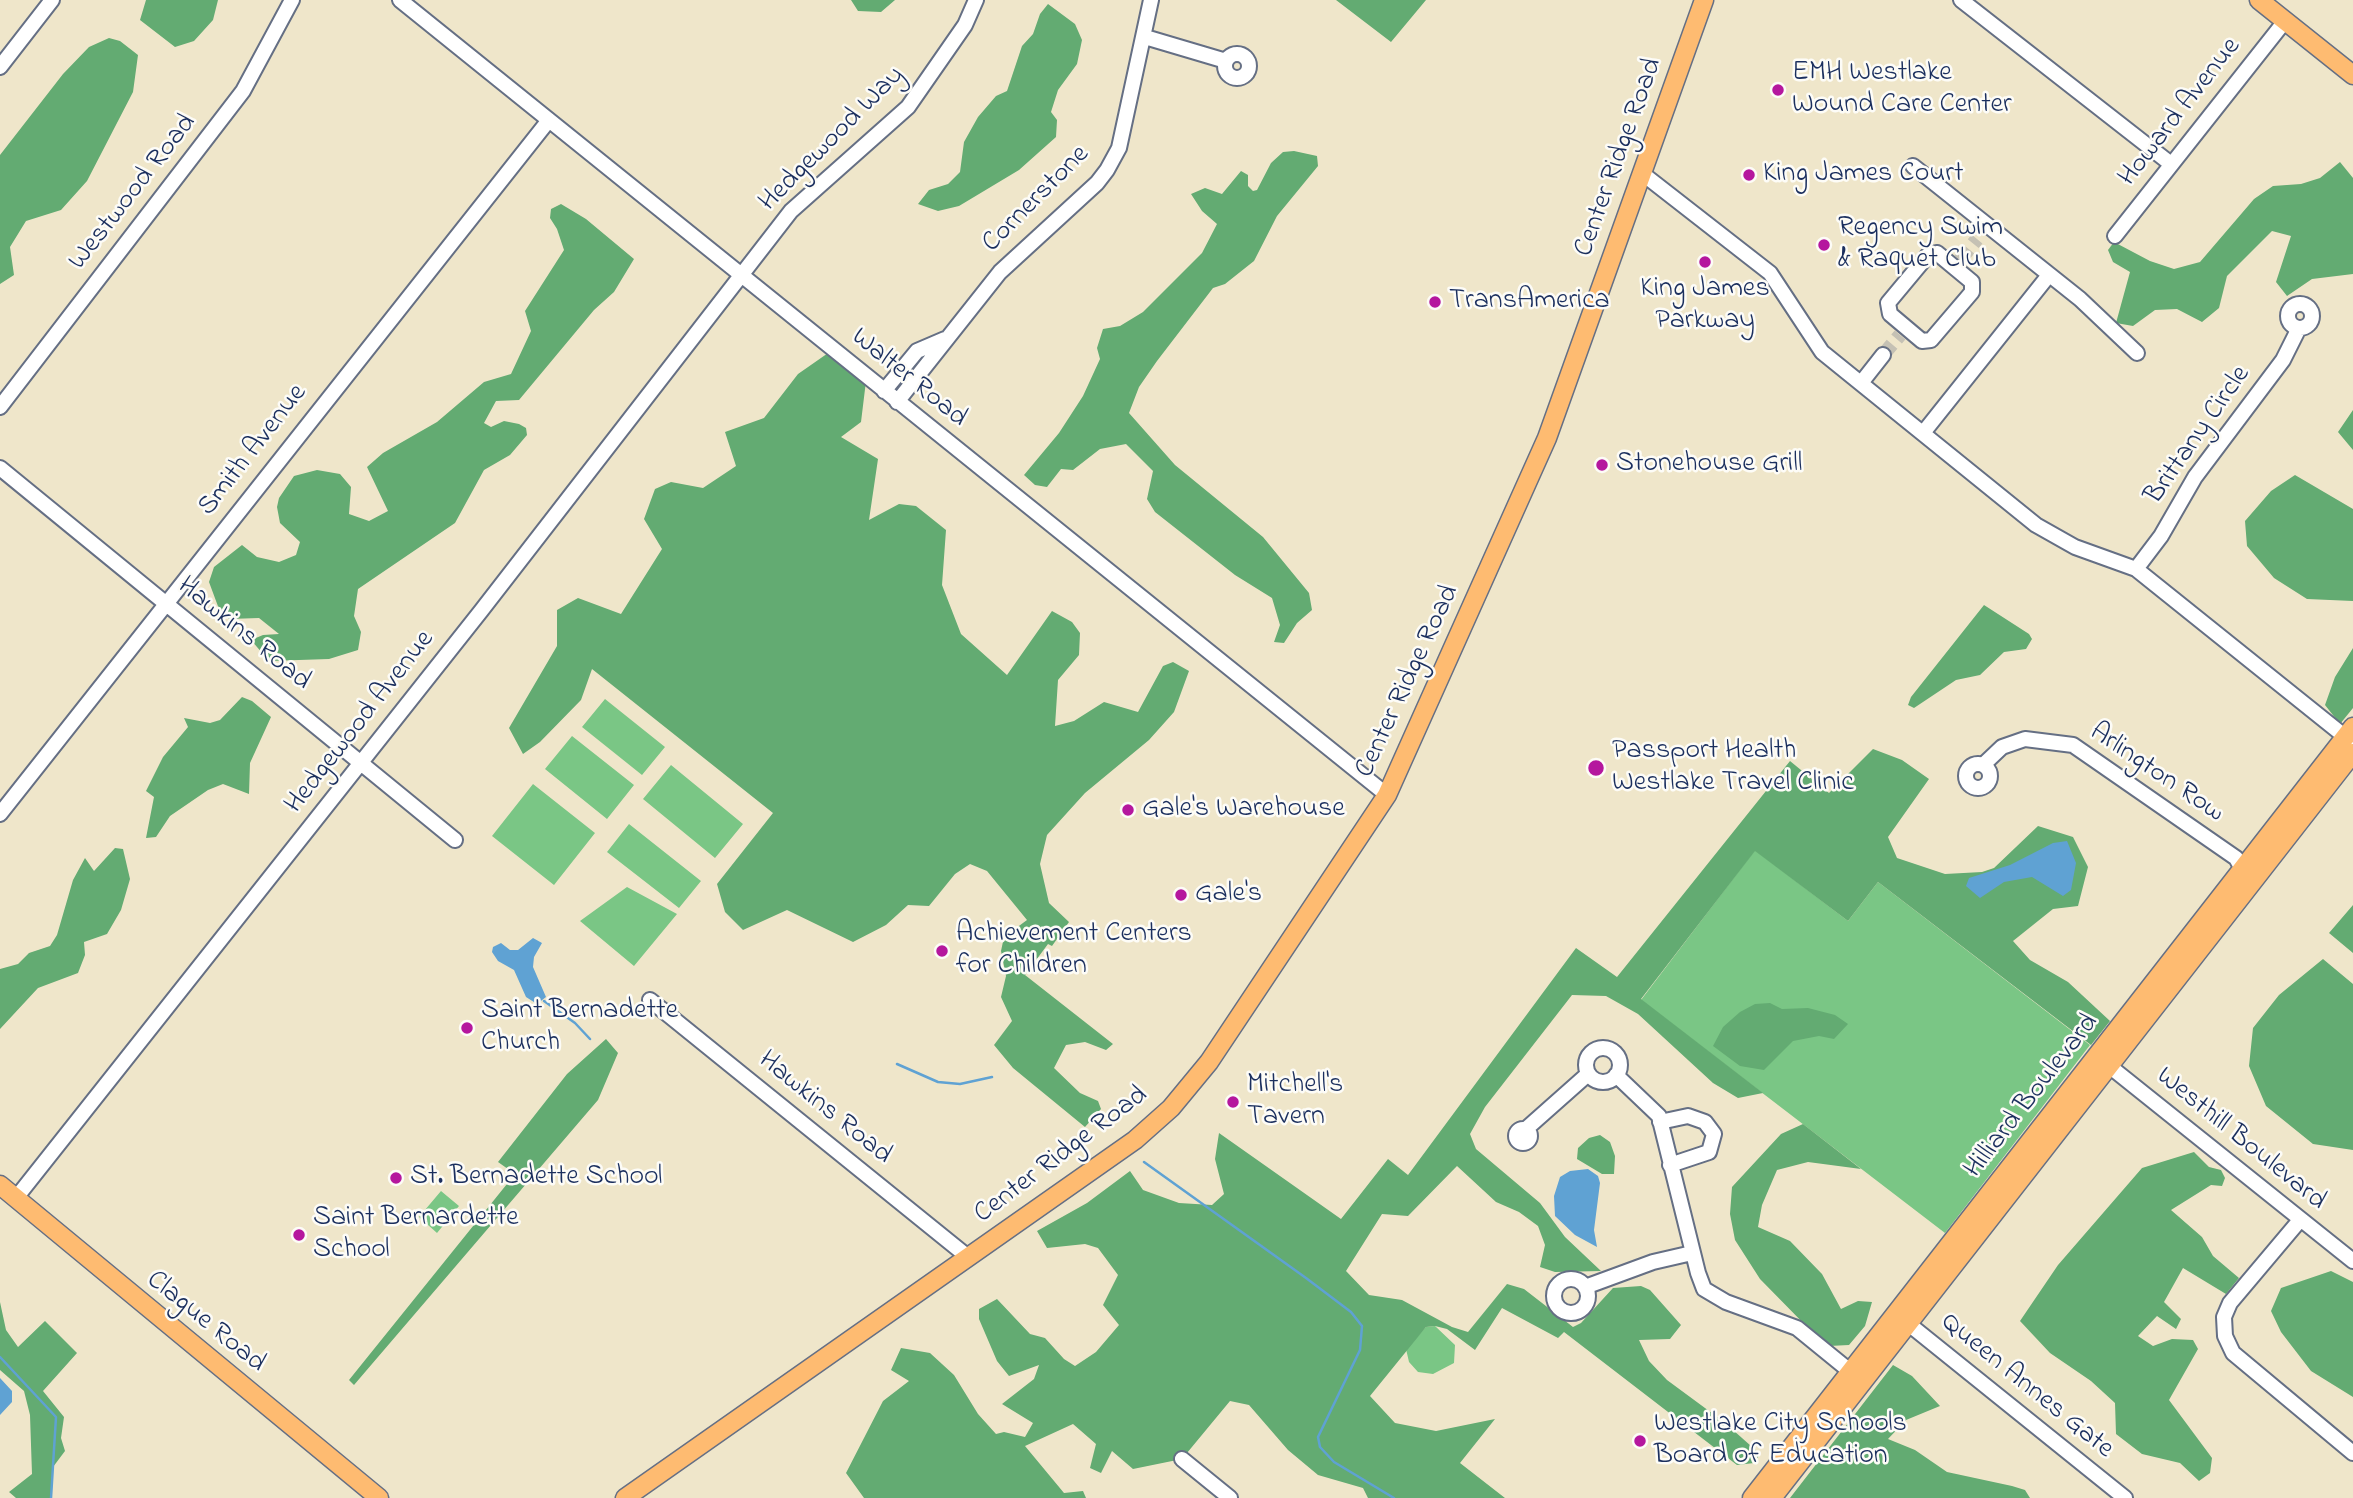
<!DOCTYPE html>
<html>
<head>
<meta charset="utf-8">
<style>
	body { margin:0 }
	canvas { display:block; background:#efe6ca }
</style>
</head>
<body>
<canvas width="2353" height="1498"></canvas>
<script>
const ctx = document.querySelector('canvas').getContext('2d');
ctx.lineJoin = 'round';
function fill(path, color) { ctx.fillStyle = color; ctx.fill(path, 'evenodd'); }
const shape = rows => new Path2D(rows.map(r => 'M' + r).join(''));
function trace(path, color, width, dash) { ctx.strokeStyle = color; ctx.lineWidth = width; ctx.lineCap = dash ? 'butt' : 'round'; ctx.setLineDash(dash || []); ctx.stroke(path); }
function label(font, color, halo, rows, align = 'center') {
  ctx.font = font + ' "Indie Flower",sans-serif'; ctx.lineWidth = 5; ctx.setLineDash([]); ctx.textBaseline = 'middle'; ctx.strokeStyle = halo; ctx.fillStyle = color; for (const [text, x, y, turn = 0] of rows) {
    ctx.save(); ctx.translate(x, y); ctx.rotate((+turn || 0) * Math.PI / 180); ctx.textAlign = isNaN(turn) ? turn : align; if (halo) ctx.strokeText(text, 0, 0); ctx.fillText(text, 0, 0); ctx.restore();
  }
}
fill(shape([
	[605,699,665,747,642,775,582,727],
	[572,736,634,785,607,819,545,769],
	[671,765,743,824,715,858,643,799],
	[533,784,595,833,554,885,492,836],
	[629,824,701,881,679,908,607,852],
	[1755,850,1848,921,1878,882,2090,1045,1945,1233,1641,1000],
	[627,887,677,914,634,966,580,921],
	[441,1191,459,1206,437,1233,419,1217],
	[1435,1326,1455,1345,1454,1363,1433,1374,1418,1372,1409,1362,1406,1349,1426,1327]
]), '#7ac685');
fill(shape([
	[146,0,218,0,213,20,194,41,175,47,140,20],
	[851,0,895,0,881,12,858,11],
	[1336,0,1426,0,1391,42],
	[1048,4,1075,24,1082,40,1077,64,1058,90,1051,112,1057,120,1056,137,1019,170,959,206,938,211,918,204,929,190,948,184,960,172,964,142,978,117,996,96,1007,91,1022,46,1033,34,1040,14],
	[109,38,120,41,138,55,133,92,87,181,61,210,26,221,10,247,14,275,0,284,0,155,63,74,89,47],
	[1294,151,1317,156,1318,166,1277,216,1254,261,1225,284,1213,288,1157,361,1139,387,1129,413,1175,465,1263,537,1309,593,1312,610,1297,623,1284,643,1274,642,1280,625,1272,598,1235,575,1155,512,1147,499,1153,471,1126,444,1100,449,1073,470,1061,469,1047,487,1035,485,1024,475,1059,433,1083,396,1100,359,1097,348,1103,329,1120,326,1143,312,1202,253,1217,224,1202,211,1191,194,1205,188,1222,194,1241,171,1248,175,1248,186,1253,191,1257,190,1271,163,1283,152],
	[2340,162,2353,178,2353,274,2312,279,2287,296,2276,282,2291,236,2272,231,2227,276,2219,308,2202,322,2177,309,2155,310,2133,326,2116,323,2130,272,2113,262,2108,250,2114,242,2150,261,2174,269,2200,262,2254,199,2273,186,2301,184,2320,178],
	[561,204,586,219,634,259,614,292,594,310,519,400,496,401,484,423,491,427,504,421,519,424,526,428,527,435,510,455,484,470,455,523,358,589,354,616,361,632,358,650,329,659,269,661,251,640,263,635,279,634,259,618,229,619,219,609,209,582,214,567,242,545,257,557,279,562,296,555,300,542,280,523,277,507,279,498,294,476,317,470,340,474,351,487,349,514,369,521,388,511,367,467,383,453,437,422,484,382,511,374,531,331,525,311,564,250,557,229,550,218,551,209],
	[831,351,866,381,861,422,841,437,878,459,869,520,899,504,916,506,946,530,942,585,961,634,1007,675,1052,611,1072,622,1080,633,1079,655,1058,680,1055,726,1074,721,1104,702,1138,712,1163,666,1173,662,1189,671,1174,712,1149,740,1085,793,1047,835,1040,864,1049,903,1069,922,1052,946,1048,944,1025,975,1113,1044,1106,1050,1085,1042,1066,1045,1054,1068,1080,1093,1098,1101,1101,1109,1085,1127,1013,1068,994,1045,1012,1021,1001,997,1006,976,1001,951,1004,937,1027,920,987,871,970,864,955,874,929,906,908,905,886,925,853,942,787,910,743,930,725,912,717,884,773,813,592,669,581,700,540,742,523,754,509,728,557,646,557,610,578,598,621,614,662,549,644,519,655,489,671,482,703,488,736,466,725,432,764,418,798,374],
	[2353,410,2353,450,2338,432],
	[2295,475,2353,509,2353,601,2307,599,2274,578,2247,546,2245,521,2271,491],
	[1984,605,2029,634,2032,639,2026,649,2004,652,1980,675,1956,680,1914,708,1908,705,1911,697],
	[2353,648,2353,708,2340,724,2325,705,2335,677],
	[242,697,252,701,271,717,250,763,249,794,223,784,208,790,170,816,156,837,146,838,154,797,146,791,163,757,188,727,184,718,210,723,220,720],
	[1873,749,1902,760,1929,779,1888,837,1897,858,1945,874,1982,872,1994,868,2038,826,2073,837,2088,867,2078,906,2053,909,2013,941,2030,960,2068,982,2110,1021,2091,1045,1878,882,1848,921,1755,851,1641,999,1763,1093,1738,1098,1713,1083,1638,1014,1606,996,1572,995,1485,1107,1470,1134,1476,1149,1540,1203,1565,1237,1601,1271,1555,1272,1540,1267,1545,1245,1538,1226,1519,1212,1496,1202,1457,1166,1408,1216,1382,1214,1346,1271,1369,1295,1402,1300,1452,1327,1468,1332,1507,1284,1524,1289,1573,1327,1581,1323,1613,1288,1641,1286,1650,1290,1681,1325,1670,1339,1639,1340,1649,1361,1667,1380,1724,1422,1760,1454,1754,1463,1737,1465,1564,1332,1558,1338,1502,1308,1475,1350,1447,1329,1435,1326,1426,1327,1370,1396,1395,1423,1436,1431,1495,1419,1460,1463,1505,1498,1368,1498,1363,1488,1318,1475,1288,1450,1249,1405,1230,1401,1182,1459,1133,1469,1112,1451,1101,1473,1090,1468,1096,1444,1073,1424,1025,1446,1064,1493,1083,1491,1086,1498,864,1498,846,1473,883,1401,909,1381,891,1370,901,1348,930,1353,954,1375,978,1414,996,1434,1004,1432,1025,1437,1033,1423,1002,1404,1034,1379,1039,1365,1009,1376,997,1361,979,1319,979,1309,997,1299,1030,1334,1045,1338,1064,1359,1075,1366,1096,1352,1119,1325,1103,1305,1118,1275,1098,1248,1085,1244,1047,1248,1037,1231,1087,1203,1130,1171,1143,1190,1179,1203,1212,1205,1224,1194,1215,1159,1219,1133,1341,1219,1388,1159,1408,1175,1576,948,1617,977,1790,761,1829,793],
	[115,848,123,849,130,879,121,910,107,934,84,942,85,955,78,973,38,988,0,1029,0,969,18,964,29,953,50,946,57,935,73,880,85,858,94,871],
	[2353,905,2353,953,2329,933],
	[2323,959,2353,984,2353,1150,2313,1144,2266,1106,2249,1066,2253,1028,2279,995],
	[1770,1003,1782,1009,1808,1008,1835,1015,1848,1024,1834,1039,1819,1036,1793,1041,1764,1070,1740,1066,1713,1046,1723,1027,1740,1012,1755,1004],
	[606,1039,618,1053,598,1100,354,1385,349,1380,515,1174,498,1162,567,1074],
	[1803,1124,1861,1169,1808,1162,1777,1170,1762,1205,1758,1227,1790,1241,1822,1274,1841,1309,1858,1301,1872,1302,1865,1326,1849,1345,1829,1346,1812,1332,1760,1279,1735,1240,1730,1214,1732,1187,1781,1134],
	[1600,1135,1610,1142,1615,1156,1614,1174,1602,1174,1577,1159,1578,1148,1589,1138],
	[2194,1152,2209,1167,2221,1170,2225,1178,2222,1186,2211,1185,2171,1210,2202,1237,2213,1256,2239,1278,2226,1294,2183,1268,2164,1302,2181,1319,2176,1329,2157,1316,2138,1336,2153,1346,2172,1339,2193,1340,2198,1349,2169,1400,2212,1458,2210,1473,2199,1481,2180,1463,2142,1454,2116,1434,2115,1403,2091,1381,2050,1353,2020,1321,2058,1265,2142,1168],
	[2331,1271,2353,1282,2353,1397,2311,1371,2281,1332,2271,1311,2281,1288],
	[0,1302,6,1330,18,1347,45,1321,77,1353,43,1391,64,1417,61,1438,65,1451,53,1467,51,1498,16,1498,9,1492,32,1474,30,1415,24,1391,0,1370],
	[1893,1365,1912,1376,1940,1406,1906,1420,1888,1439,1915,1450,1947,1472,2012,1486,2025,1490,2030,1498,1790,1498]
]), '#63ab72');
fill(shape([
	[2067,841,2076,863,2071,890,2063,896,2032,877,2004,882,1980,898,1966,886,1969,878,2010,865,2053,843],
	[533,938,542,943,534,957,533,967,546,997,537,1004,526,997,514,970,498,961,492,952,493,947,501,943,510,950,518,950],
	[1588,1169,1598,1176,1600,1183,1594,1230,1597,1247,1575,1235,1555,1216,1554,1196,1560,1177,1570,1171],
	[0,1378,12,1391,12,1402,0,1415]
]), '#5fa2d3');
trace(shape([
	[544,1001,575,1023,590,1039],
	[897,1064,938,1082,960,1084,992,1077],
	[1144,1162,1306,1278,1351,1312,1362,1326,1360,1350,1318,1437,1320,1447,1334,1462,1394,1498],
	[0,1357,56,1417,51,1498]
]), '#5fa2d3', 2.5);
trace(shape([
	[1960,260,1977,239],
	[1883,355,1900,335]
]), '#c5c1b4', 14, [14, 7]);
const minor = shape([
	[400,0,1387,795],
	[1961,0,2171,164],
	[1145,37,1226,61],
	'1225 66a12 12 0 1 1 24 0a12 12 0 1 1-24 0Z',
	[0,67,52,0],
	[1913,166,2080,299,2137,353],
	[1643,174,1770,273,1822,352,2036,525,2075,547,2136,569,2353,743],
	[2115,236,2285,21],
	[1937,253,1972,282,1972,292,1931,340,1922,341,1890,314,1888,303,1928,255,1937,253],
	'2288 316a12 12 0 1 1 24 0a12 12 0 1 1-24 0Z',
	[1861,383,1883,355],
	[884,391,917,351,945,339],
	[897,402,1000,272,1097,183,1107,170,1119,148,1151,0],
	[0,407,243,91,292,0],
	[1923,433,2049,275],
	[0,468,455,840],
	[2136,569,2161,536,2195,477,2283,360,2299,328],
	'1966 776a12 12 0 1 1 24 0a12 12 0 1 1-24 0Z',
	[1983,765,2002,747,2025,739,2073,745,2236,858,2246,876],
	[0,814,549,120],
	[650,1000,968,1257],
	'1586 1065a17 17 0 1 1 34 0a17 17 0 1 1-34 0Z',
	[2103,1061,2353,1261],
	[1616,1075,1659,1116,1698,1273,1704,1289,1726,1302,1797,1328,1851,1372],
	[1660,1122,1688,1116,1705,1122,1714,1134,1709,1152,1670,1165],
	[1526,1129,1588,1074],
	'1516 1136a7 7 0 1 1 14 0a7 7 0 1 1-14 0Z',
	[16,1198,481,611,791,211,908,107,965,25,976,0],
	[2300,1220,2230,1303,2224,1317,2225,1336,2233,1353,2353,1453],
	'1554 1296a17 17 0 1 1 34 0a17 17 0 1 1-34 0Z',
	[1585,1287,1653,1262,1692,1253],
	[1900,1317,2125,1498],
	[1182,1459,1230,1498]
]);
const major = shape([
	[2259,0,2353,75],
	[0,1185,379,1498],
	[625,1498,1135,1140,1171,1108,1209,1062,1387,795,1547,438,1704,0],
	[1752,1498,2353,727],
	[1772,1498,2353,753]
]);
trace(minor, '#656f84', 18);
trace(major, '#656f84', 21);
trace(minor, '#fff', 14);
trace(major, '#febb71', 18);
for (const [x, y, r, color] of [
	[1778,90,7,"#b5179e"],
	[1749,175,7,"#b5179e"],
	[1824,245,7,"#b5179e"],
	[1705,262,7,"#b5179e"],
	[1435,302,7,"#b5179e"],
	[1602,465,7,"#b5179e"],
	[1596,768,9,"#b5179e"],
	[1128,810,7,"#b5179e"],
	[1181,895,7,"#b5179e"],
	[942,951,7,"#b5179e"],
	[467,1028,7,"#b5179e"],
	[1233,1102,7,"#b5179e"],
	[396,1178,7,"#b5179e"],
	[299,1235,7,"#b5179e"],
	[1640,1441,7,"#b5179e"]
]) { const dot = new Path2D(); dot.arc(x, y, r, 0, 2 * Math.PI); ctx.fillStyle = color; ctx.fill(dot); trace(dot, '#fdfcf7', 2.5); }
label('28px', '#1b2f5e', '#fdfcf7', [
	["EMH Westlake",1792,74],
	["Wound Care Center",1792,106],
	["King James Court",1763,175],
	["Regency Swim",1838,229],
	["& Raquet Club",1838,261],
	["King James",1705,290,"center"],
	["Parkway",1705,322,"center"],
	["TransAmerica",1449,302],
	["Stonehouse Grill",1616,465],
	["Passport Health",1612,752],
	["Westlake Travel Clinic",1612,784],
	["Gale's Warehouse",1142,810],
	["Gale's",1195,895],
	["Achievement Centers",956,935],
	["for Children",956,967],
	["Saint Bernadette",481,1012],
	["Church",481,1044],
	["Mitchell's",1247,1086],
	["Tavern",1247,1118],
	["St. Bernadette School",410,1178],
	["Saint Bernardette",313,1219],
	["School",313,1251],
	["Westlake City Schools",1654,1425],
	["Board of Education",1654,1457]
], 'left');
label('28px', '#1b2f5e', '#fdfcf7', [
	["Howard Avenue",2181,113,-52],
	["Hedgewood Way",833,140,-45],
	["Center Ridge Road",1620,158,-70],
	["Westwood Road",134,193,-52],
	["Cornerstone",1037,200,-45],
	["Walter Road",908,379,39],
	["Brittany Circle",2199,436,-55],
	["Smith Avenue",254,451,-52],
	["Hawkins Road",243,635,39],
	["Center Ridge Road",1409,682,-65],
	["Hedgewood Avenue",361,723,-52],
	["Arlington Row",2156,774,34],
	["Hilliard Boulevard",2033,1097,-52],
	["Hawkins Road",824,1109,39],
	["Westhill Boulevard",2240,1140,39],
	["Center Ridge Road",1062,1156,-37],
	["Clague Road",205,1323,39],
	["Queen Annes Gate",2026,1387,39]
]);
</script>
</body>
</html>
